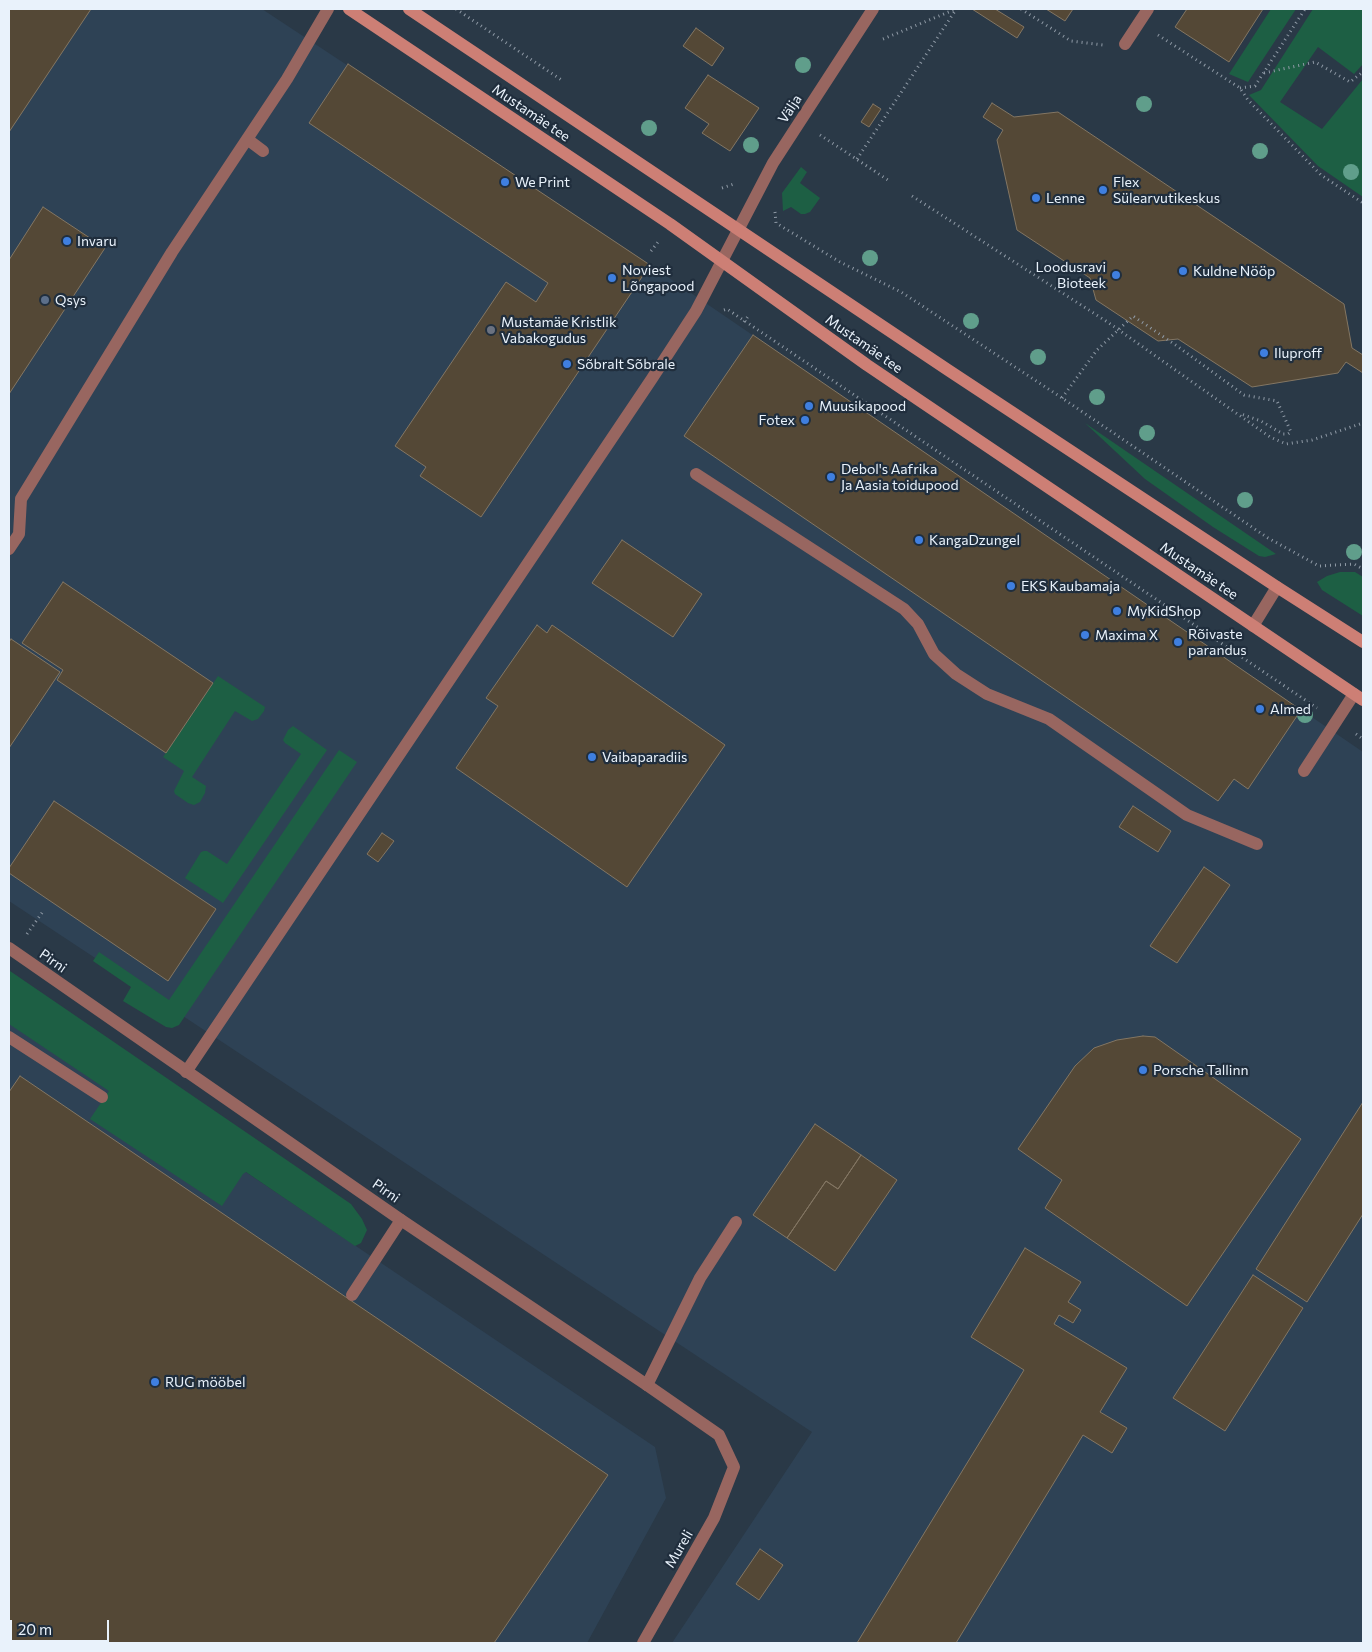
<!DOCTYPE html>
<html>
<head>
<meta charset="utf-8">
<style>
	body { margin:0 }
	#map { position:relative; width:1372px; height:1652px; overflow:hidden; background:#2a3947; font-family:Commissioner,sans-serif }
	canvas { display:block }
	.frame { position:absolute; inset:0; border:10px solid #e9f2fb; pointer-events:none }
	.scale { position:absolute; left:10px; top:1620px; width:99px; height:22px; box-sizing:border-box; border:2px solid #e9f2fb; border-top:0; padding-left:6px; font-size:15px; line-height:18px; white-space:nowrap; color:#e9f2fb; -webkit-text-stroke:4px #202e3d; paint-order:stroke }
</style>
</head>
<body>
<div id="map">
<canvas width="1372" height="1652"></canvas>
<div class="frame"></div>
<div class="scale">20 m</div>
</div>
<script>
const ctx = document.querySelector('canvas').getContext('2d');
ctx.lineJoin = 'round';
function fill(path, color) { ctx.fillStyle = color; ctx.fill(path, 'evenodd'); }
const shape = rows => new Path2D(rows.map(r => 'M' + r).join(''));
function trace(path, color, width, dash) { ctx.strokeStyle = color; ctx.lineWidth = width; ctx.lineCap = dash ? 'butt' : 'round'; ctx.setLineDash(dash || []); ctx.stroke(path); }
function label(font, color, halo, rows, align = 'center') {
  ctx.font = font + ' Commissioner,sans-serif'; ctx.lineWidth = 4.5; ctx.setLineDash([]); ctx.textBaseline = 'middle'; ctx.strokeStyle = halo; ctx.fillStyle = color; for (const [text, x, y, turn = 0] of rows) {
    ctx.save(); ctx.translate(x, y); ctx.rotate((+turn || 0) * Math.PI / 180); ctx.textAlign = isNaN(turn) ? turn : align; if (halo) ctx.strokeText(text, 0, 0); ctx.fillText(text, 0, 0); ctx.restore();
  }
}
fill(shape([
	[9,9,262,9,650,265,1363,752,1363,1643,672,1643,812,1432,9,901],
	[9,1013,655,1447,666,1498,587,1643,9,1643]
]), '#2e4255');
fill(shape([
	[1271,9,1296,9,1248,82,1229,74],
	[1313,9,1363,9,1363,64,1354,74,1318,47,1280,102,1322,129,1363,79,1363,197,1318,166,1249,95,1261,90],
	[801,167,807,172,800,183,820,198,810,212,805,214,801,214,791,207,783,211,782,193],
	[1085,423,1276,554,1265,557,1259,556,1213,527,1145,479],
	[1340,572,1355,572,1363,577,1363,616,1322,590,1317,582,1327,576],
	[218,676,265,707,264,711,258,719,252,721,235,711,192,777,206,786,205,793,200,802,194,805,188,803,175,794,174,791,184,771,163,757],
	[293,726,327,750,223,903,185,878,201,852,204,851,207,851,227,864,301,754,285,743,283,740,288,730],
	[339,750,357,762,179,1025,172,1028,166,1027,123,1001,131,987,93,961,99,952,169,1000],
	[10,971,351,1204,362,1219,367,1230,361,1243,355,1246,246,1172,243,1174,222,1206,90,1119,109,1091,9,1024,9,973]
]), '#1d5f44');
const building = shape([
	[9,9,91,9,9,132,9,9],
	[972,9,995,9,1024,27,1017,38,972,9],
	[1046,9,1073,9,1065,21,1046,9],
	[1187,9,1263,9,1229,62,1175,27,1187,9],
	[696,28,724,48,712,66,683,46,696,28],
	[348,64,650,265,481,517,420,476,426,467,395,446,506,282,536,302,548,283,309,123,348,64],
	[708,75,759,108,730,151,702,133,709,124,685,108,708,75],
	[992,103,1014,117,1058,112,1344,304,1352,348,1363,355,1363,373,1346,362,1338,373,1252,387,1178,339,1158,341,1096,300,1090,278,1017,230,997,140,1003,130,983,117,992,103],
	[873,104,881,109,869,127,861,122,873,104],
	[43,207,105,248,9,394,9,260,43,207],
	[753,335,1301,710,1248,789,1234,779,1218,801,684,436,753,335],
	[622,540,702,594,673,637,592,583,622,540],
	[63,582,213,683,166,753,57,680,63,670,22,643,63,582],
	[537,625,547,633,552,625,725,745,627,887,456,768,498,706,486,698,537,625],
	[11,639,60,672,9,748,9,642,11,639],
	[54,801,216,909,168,981,9,873,9,868,54,801],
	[1133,806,1171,831,1158,852,1119,827,1133,806],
	[382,833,394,841,378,862,367,854,382,833],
	[1204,867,1230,885,1177,963,1150,946,1204,867],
	[1143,1036,1155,1037,1301,1139,1187,1306,1045,1208,1062,1180,1018,1149,1075,1066,1094,1048,1117,1040,1143,1036],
	[20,1076,608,1475,494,1643,9,1643,9,1092,20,1076],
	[1363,1102,1363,1214,1307,1302,1256,1269,1363,1102],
	[815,1124,861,1155,838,1189,826,1181,787,1238,753,1215,815,1124],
	[861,1155,897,1180,835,1271,787,1238,826,1181,838,1189,861,1155],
	[1025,1248,1081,1282,1068,1302,1081,1310,1073,1323,1059,1315,1054,1324,1127,1368,1100,1412,1127,1428,1112,1453,1083,1435,956,1643,857,1643,1024,1370,971,1337,1025,1248],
	[1253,1275,1303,1308,1225,1431,1173,1398,1253,1275],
	[760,1549,783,1565,759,1600,736,1584,760,1549]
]);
fill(building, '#544836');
trace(building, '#837663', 1);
trace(shape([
	[456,9,563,81],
	[1021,9,1071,41,1103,45],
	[1158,35,1240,88,1248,100,1321,175,1363,203],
	[883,39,956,9],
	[1264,73,1315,62,1350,82,1363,72],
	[1240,88,1255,86,1305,9],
	[820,135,888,180],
	[857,159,955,11],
	[722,188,734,184],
	[912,196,1109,323,1270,437,1286,444,1312,440,1363,423],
	[775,212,776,223,840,262,901,292,1062,398,1268,538,1319,566,1354,564,1363,569],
	[651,251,658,242],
	[724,310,727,309,1317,708],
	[744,322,749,315],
	[1062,398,1097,350,1133,316,1177,346,1244,395,1277,401,1291,432,1288,434,1283,434,1261,421,1241,414],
	[1356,734,1363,739],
	[27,934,44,910]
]), '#909ba7', 3, [1, 4]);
trace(shape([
	[247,139,263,151],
	[696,474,904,609,918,624,934,654,956,674,987,694,1049,719,1187,815,1257,844],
	[9,549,19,534,21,499,172,252,287,79,328,9],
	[1253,626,1277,587],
	[1304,771,1354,694],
	[9,1037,102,1097],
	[186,1072,651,380,696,311,722,261],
	[352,1295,401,1220],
	[647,1385,700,1278,736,1222]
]), '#986660', 12);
trace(shape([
	[1125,44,1148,9],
	[722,261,773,163,873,9],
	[9,948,401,1220,647,1385,719,1435,734,1467,714,1518,643,1643]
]), '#986660', 12);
trace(shape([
	[349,9,670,224,867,365,1363,700],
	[409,9,948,370,1277,587,1363,642]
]), '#cd7f75', 12);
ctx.fillStyle = '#609e8b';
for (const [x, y] of [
	[803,65],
	[1144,104],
	[649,128],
	[751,145],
	[1260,151],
	[1351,172],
	[870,258],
	[971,321],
	[1038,357],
	[1097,397],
	[1147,433],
	[1245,500],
	[1354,552],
	[1305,715]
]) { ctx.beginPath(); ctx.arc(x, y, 8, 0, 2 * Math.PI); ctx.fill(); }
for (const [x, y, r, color] of [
	[505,182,5,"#3f7fe0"],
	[1103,190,5,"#3f7fe0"],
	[1036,198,5,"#3f7fe0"],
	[67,241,5,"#3f7fe0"],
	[1183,271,5,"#3f7fe0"],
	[1116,275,5,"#3f7fe0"],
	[612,278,5,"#3f7fe0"],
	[45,300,5,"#5c6f8a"],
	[491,330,5,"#6b7280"],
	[1264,353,5,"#3f7fe0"],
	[567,364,5,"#3f7fe0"],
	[809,406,5,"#3f7fe0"],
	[805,420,5,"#3f7fe0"],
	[831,477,5,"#3f7fe0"],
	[919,540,5,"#3f7fe0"],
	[1011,586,5,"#3f7fe0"],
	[1117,611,5,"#3f7fe0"],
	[1085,635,5,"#3f7fe0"],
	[1178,642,5,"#3f7fe0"],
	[1260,709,5,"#3f7fe0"],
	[592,757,5,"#3f7fe0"],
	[1143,1070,5,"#3f7fe0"],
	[155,1382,5,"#3f7fe0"]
]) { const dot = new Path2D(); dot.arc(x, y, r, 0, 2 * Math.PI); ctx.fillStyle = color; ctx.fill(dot); trace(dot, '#202e3d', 2); }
label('14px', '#e9f2fb', '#202e3d', [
	["Välja",790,109,-57],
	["Mustamäe tee",531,113,34],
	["Mustamäe tee",864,344,35],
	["Mustamäe tee",1199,571,34],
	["Pirni",53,961,35],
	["Pirni",386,1191,35],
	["Mureli",679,1549,-60]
]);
label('14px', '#e9f2fb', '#202e3d', [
	["We Print",515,182],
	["Flex",1113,182],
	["Sülearvutikeskus",1113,198],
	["Lenne",1046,198],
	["Invaru",77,241],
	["Loodusravi",1106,267,"right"],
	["Bioteek",1106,283,"right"],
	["Noviest",622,270],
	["Lõngapood",622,286],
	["Kuldne Nööp",1193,271],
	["Qsys",55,300],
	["Mustamäe Kristlik",501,322],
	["Vabakogudus",501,338],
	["Iluproff",1274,353],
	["Sõbralt Sõbrale",577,364],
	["Muusikapood",819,406],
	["Fotex",795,420,"right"],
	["Debol's Aafrika",841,469],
	["Ja Aasia toidupood",841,485],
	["KangaDzungel",929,540],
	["EKS Kaubamaja",1021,586],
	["MyKidShop",1127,611],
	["Rõivaste",1188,634],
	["parandus",1188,650],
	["Maxima X",1095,635],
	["Almed",1270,709],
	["Vaibaparadiis",602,757],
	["Porsche Tallinn",1153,1070],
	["RUG mööbel",165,1382]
], 'left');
</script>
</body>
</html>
